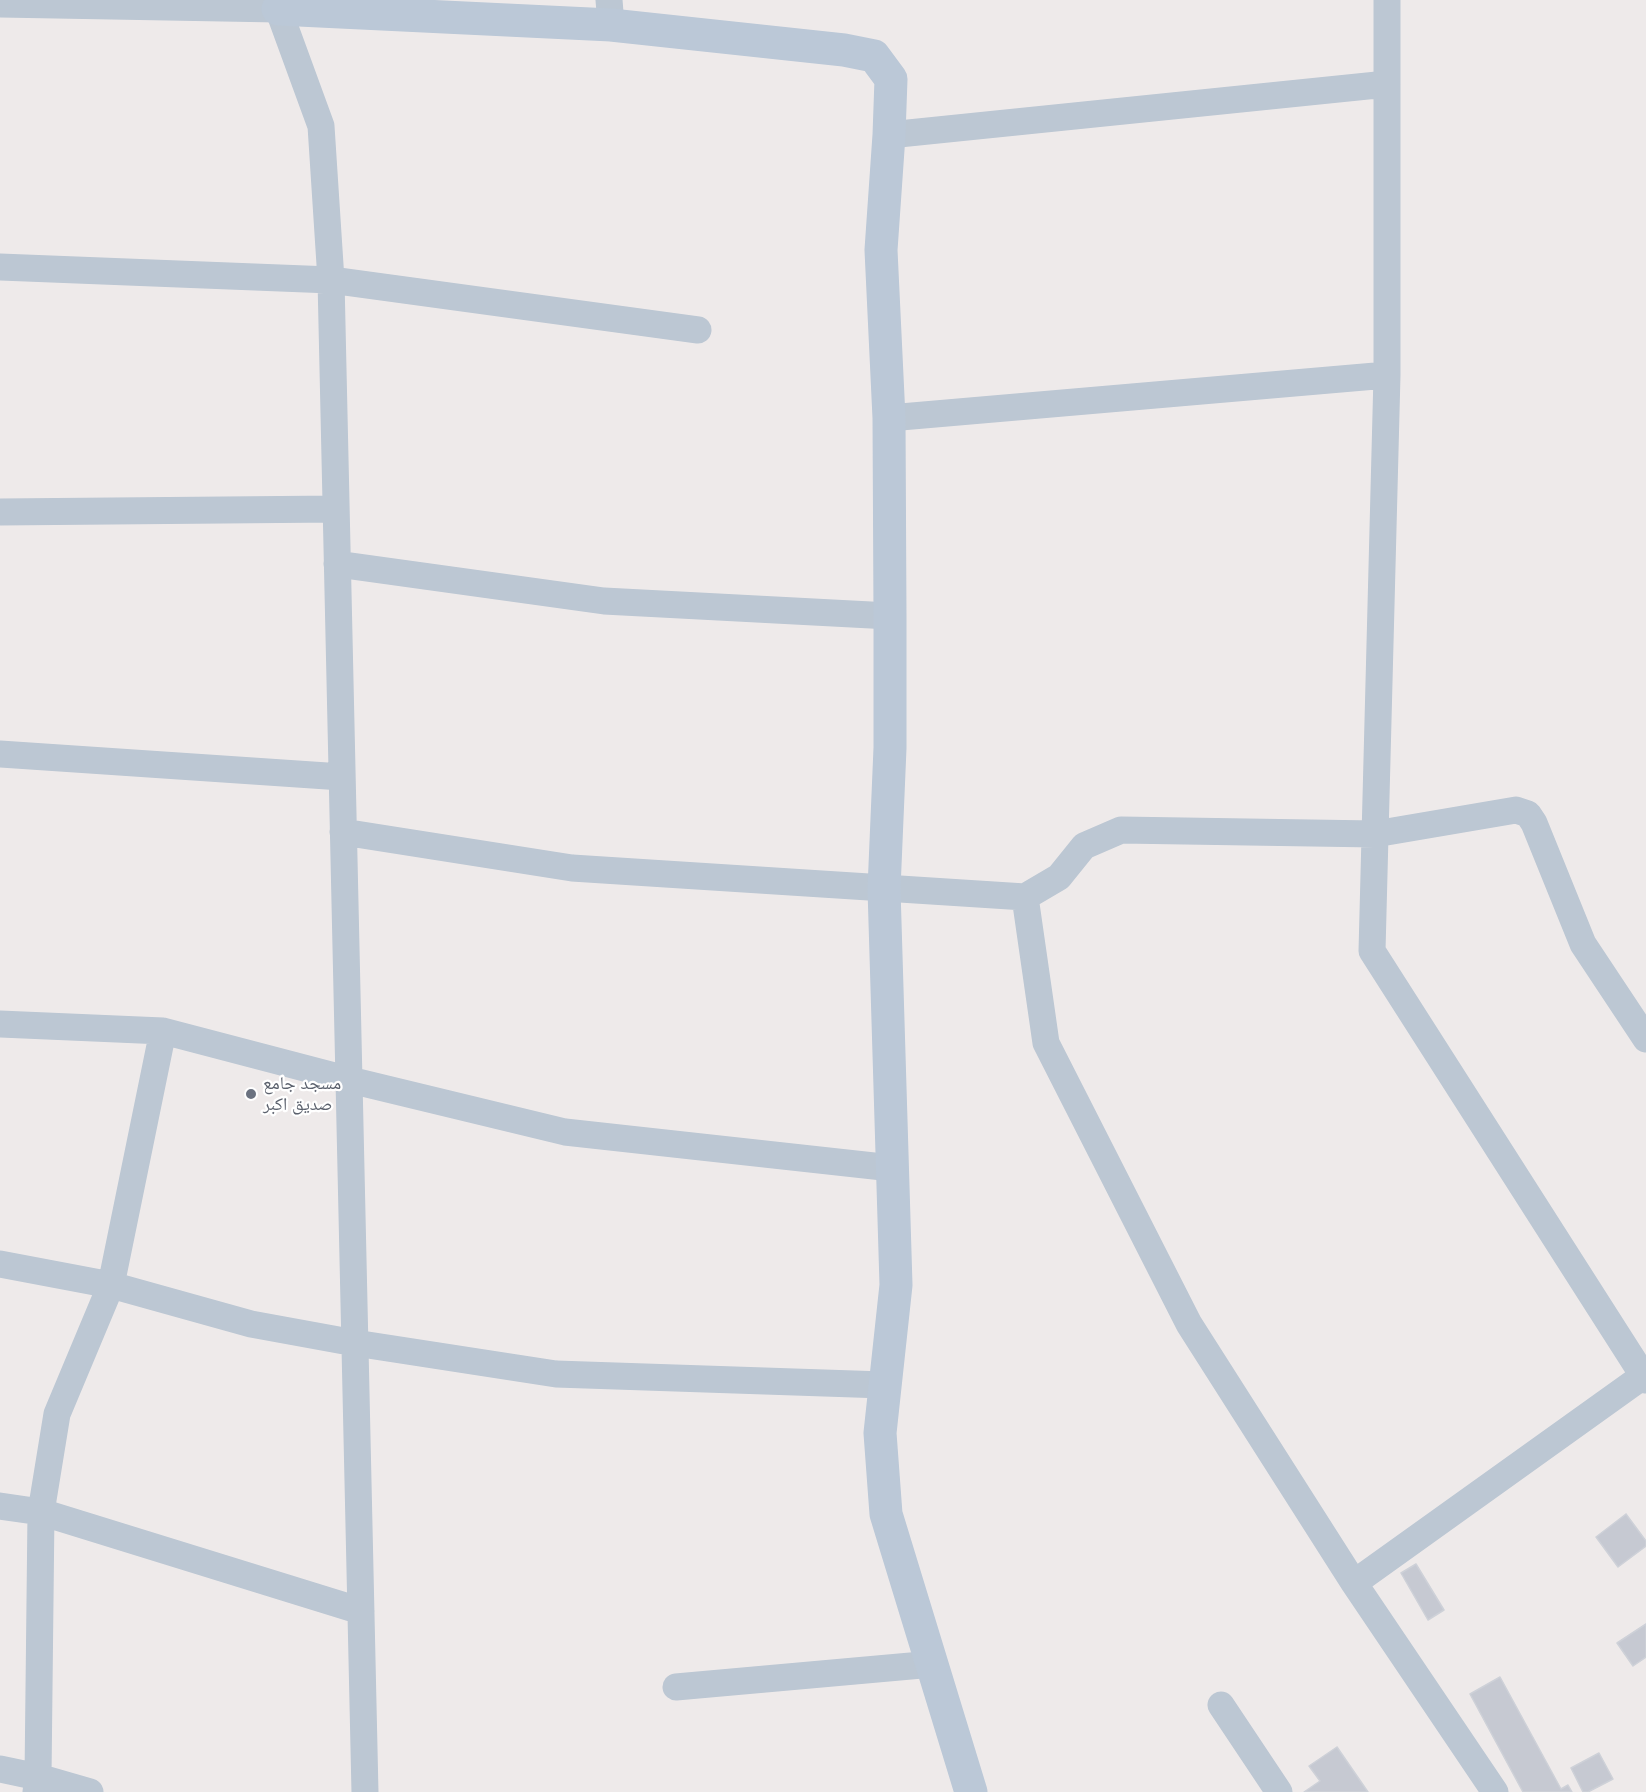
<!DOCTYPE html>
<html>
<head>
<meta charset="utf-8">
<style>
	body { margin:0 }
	canvas { display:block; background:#eeeaea }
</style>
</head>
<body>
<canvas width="1646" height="1792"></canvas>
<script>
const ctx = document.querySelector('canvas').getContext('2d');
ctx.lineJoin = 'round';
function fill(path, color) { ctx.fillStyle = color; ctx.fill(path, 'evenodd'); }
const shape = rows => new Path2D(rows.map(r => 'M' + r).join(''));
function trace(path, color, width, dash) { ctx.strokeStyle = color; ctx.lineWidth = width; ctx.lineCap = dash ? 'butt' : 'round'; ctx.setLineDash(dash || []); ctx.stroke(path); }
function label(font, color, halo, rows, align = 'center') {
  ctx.font = font + ' "PT Sans","Noto Naskh Arabic",sans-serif'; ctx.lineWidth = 4.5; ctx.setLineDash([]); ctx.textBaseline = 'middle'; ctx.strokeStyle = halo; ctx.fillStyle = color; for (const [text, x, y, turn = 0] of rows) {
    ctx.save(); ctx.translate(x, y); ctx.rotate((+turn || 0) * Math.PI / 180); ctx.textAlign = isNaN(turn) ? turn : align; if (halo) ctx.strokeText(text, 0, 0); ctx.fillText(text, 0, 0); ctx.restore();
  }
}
const building = shape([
	[1626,1514,1646,1541,1646,1546,1618,1567,1596,1537,1626,1514],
	[1416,1564,1444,1610,1428,1620,1401,1573,1416,1564],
	[1646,1624,1646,1657,1633,1666,1617,1643,1646,1624],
	[1500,1677,1561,1789,1568,1785,1572,1792,1523,1792,1470,1694,1500,1677],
	[1337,1747,1368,1792,1304,1792,1320,1781,1309,1766,1337,1747],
	[1599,1753,1613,1779,1588,1792,1583,1792,1571,1768,1599,1753]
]);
fill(building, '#c6c9d2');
trace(building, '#ced1d8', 1.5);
trace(shape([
	[275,0,321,126,331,280,365,1792],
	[609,0,611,25],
	[1387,0,1387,375,1372,951,1646,1380],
	[0,4,278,9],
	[889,135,1387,84],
	[0,267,331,280,698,330],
	[889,418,1387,375],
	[0,512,336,509],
	[337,564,604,601,890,616],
	[0,754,342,777],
	[343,832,572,868,1025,897,1059,877,1084,846,1121,830,1375,834,1516,810,1528,814,1534,823,1583,944,1646,1039],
	[1025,897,1046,1043,1189,1324,1354,1583,1495,1792],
	[0,1024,163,1031,350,1080,565,1132,892,1168],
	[0,1264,111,1285,251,1324,355,1343,556,1374,884,1385],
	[0,1506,41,1512,361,1611],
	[1354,1583,1646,1374],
	[676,1687,933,1664],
	[1221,1705,1279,1792],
	[0,1769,38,1777,90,1792],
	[36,1792,38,1777,41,1512,57,1414,111,1285,163,1031]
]), '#bcc7d3', 27);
trace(shape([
	[278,9,611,25,844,50,874,56,891,79,889,135,881,250,889,418,890,616,890,748,884,889,896,1285,880,1433,886,1514,971,1792]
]), '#bbc8d7', 33);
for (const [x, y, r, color] of [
	[251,1094,6,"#6b7280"]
]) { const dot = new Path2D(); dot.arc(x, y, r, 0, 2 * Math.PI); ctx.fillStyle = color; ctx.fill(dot); trace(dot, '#fff', 2); }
label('18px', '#5b616d', '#fff', [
	["مسجد جامع",263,1084],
	["صدیق اکبر",263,1105]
], 'left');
</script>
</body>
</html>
